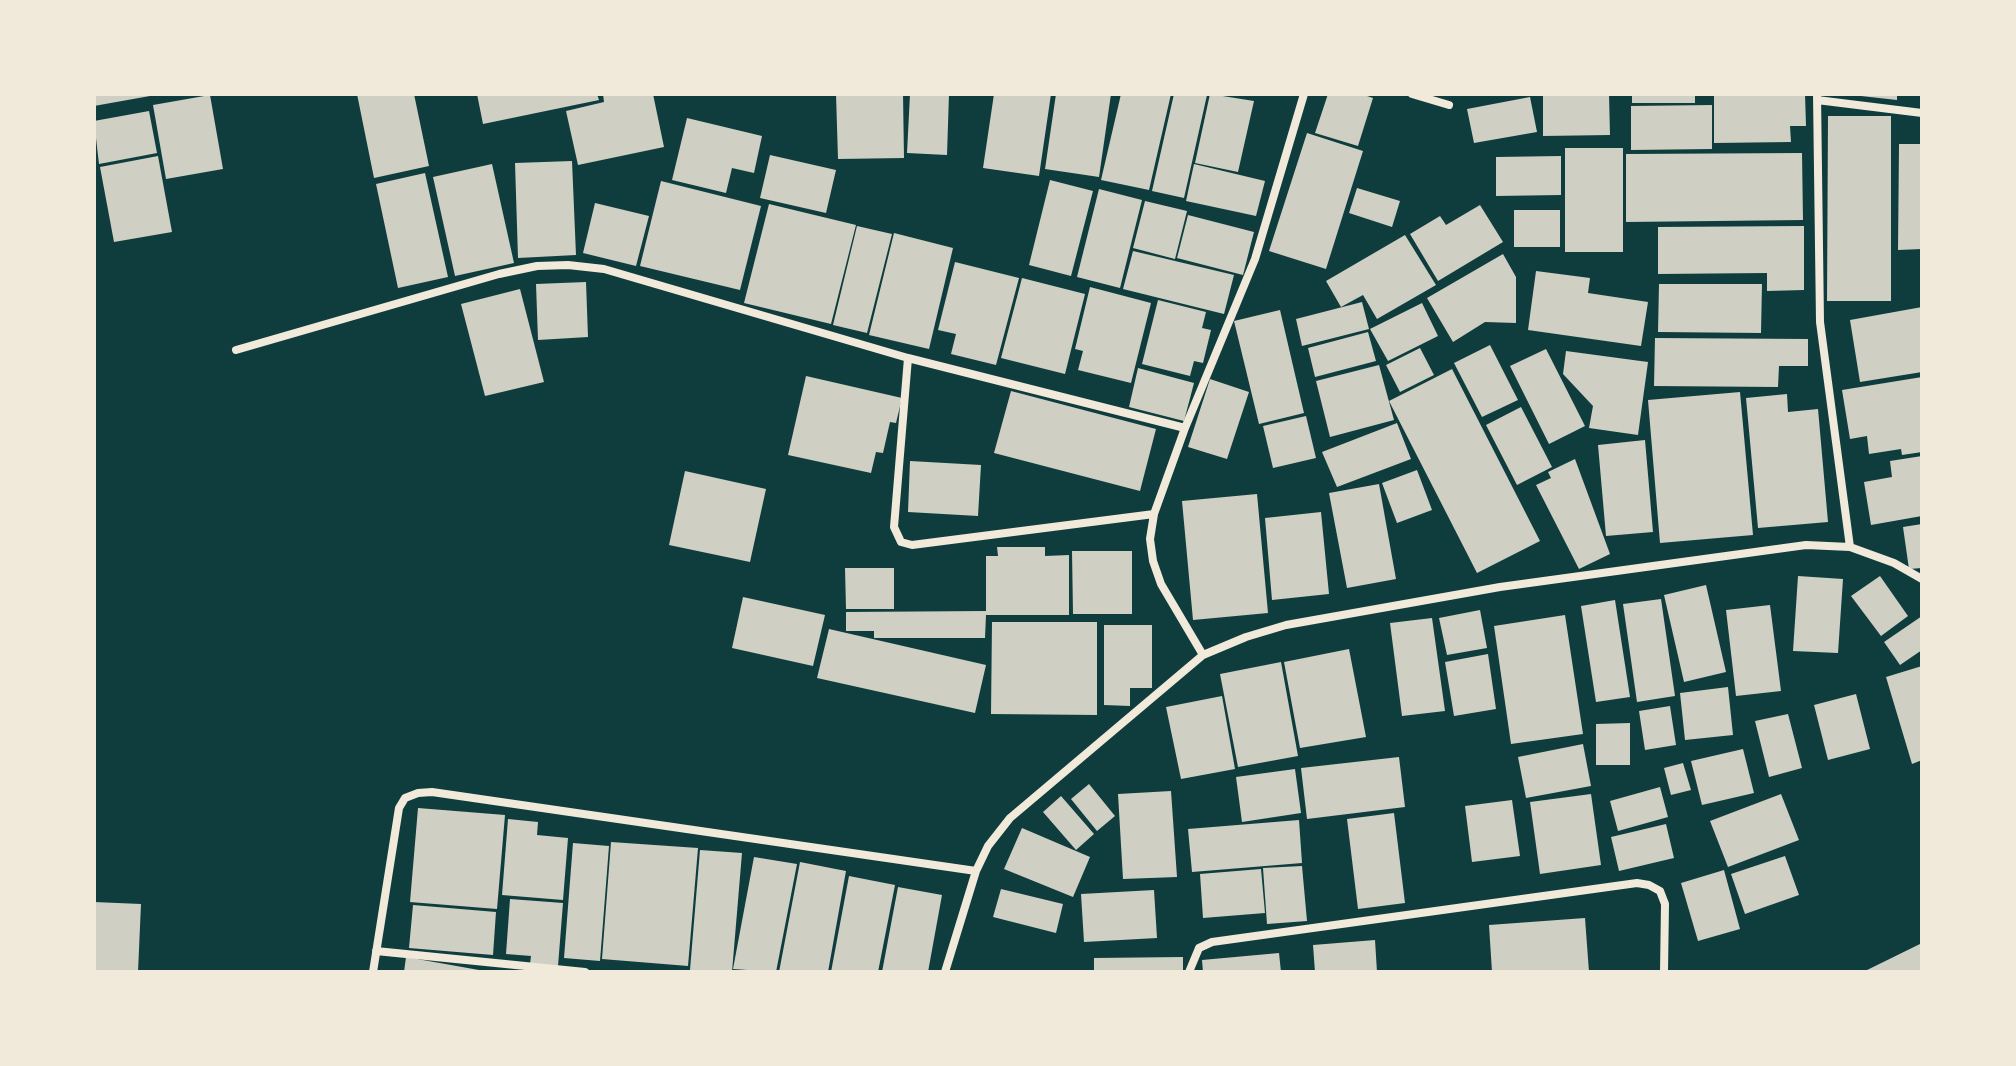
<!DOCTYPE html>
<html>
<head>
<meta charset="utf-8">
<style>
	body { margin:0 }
	#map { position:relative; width:2016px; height:1066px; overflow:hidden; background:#0f3d3e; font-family:"Titillium Web",sans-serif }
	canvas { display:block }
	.frame { position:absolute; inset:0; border:96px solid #f1e9da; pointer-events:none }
</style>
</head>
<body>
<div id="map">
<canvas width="2016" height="1066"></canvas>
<div class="frame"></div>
</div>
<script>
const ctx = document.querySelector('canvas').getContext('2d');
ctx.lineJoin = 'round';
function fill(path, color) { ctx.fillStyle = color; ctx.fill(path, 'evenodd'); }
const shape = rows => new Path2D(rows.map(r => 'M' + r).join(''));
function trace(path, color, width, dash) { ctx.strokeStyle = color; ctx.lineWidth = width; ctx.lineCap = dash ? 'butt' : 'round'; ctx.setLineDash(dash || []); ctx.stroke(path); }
fill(shape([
	[94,94,150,94,150,96,94,106],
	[357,94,414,94,429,166,374,178],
	[477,94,597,94,599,100,483,124],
	[603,94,653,94,664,147,578,165,566,111,604,102],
	[836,94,903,94,904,158,838,159],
	[910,94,949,94,947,155,907,153],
	[994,94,1051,94,1039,176,983,168],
	[1056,94,1111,94,1099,177,1045,169],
	[1121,94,1171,94,1149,190,1101,180],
	[1174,94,1207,95,1184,198,1152,191],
	[1210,94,1254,101,1238,172,1195,163],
	[1328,94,1361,94,1373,98,1358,146,1315,133],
	[1543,94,1609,94,1610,135,1543,136],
	[1632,94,1695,94,1695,103,1632,103],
	[1714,94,1805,94,1806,126,1790,126,1791,142,1714,143],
	[1843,94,1897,94,1897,100],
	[210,95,223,169,166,179,153,105],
	[1530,97,1537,132,1474,143,1467,109],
	[1712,105,1712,149,1631,150,1631,106],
	[149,111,157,153,99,164,94,121],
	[1828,116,1891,116,1891,301,1827,301],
	[687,118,762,136,754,173,732,168,726,193,672,180],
	[1307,133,1363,151,1326,269,1269,251],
	[1899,144,1922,144,1922,249,1898,250],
	[1565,148,1623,148,1623,252,1565,252],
	[1802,153,1803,220,1626,222,1626,154],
	[770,155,836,170,826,213,760,198],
	[158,156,172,232,114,242,100,167],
	[1561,156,1561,195,1496,196,1496,157],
	[572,161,576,255,518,258,515,163],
	[492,164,514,263,455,276,433,177],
	[1194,164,1265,181,1256,216,1186,201],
	[425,173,448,277,398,288,376,184],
	[1050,180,1093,191,1071,276,1029,265],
	[661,181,761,206,740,290,640,266],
	[1357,188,1400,201,1392,227,1349,213],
	[1099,189,1142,200,1120,288,1077,277],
	[1145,201,1187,211,1175,259,1133,248],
	[595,203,649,216,636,266,583,253],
	[769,204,856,225,831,324,744,303],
	[1480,205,1503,242,1438,281,1410,234,1440,216,1446,225],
	[1514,210,1560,210,1560,247,1514,247],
	[1188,215,1254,232,1243,275,1177,258],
	[857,226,892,234,867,333,833,325],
	[1804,226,1804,290,1767,291,1767,273,1658,274,1658,227],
	[894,233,953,248,929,349,869,335],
	[1405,235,1436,285,1377,319,1363,295,1341,307,1326,281],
	[1133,251,1234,275,1224,314,1123,289],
	[1503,254,1516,277,1516,323,1485,322,1453,342,1427,298],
	[955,262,1019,278,996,365,951,354,956,334,938,330],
	[1536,271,1590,278,1588,293,1648,302,1641,346,1528,330],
	[1022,278,1085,294,1065,374,1001,358],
	[586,282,588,337,538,340,536,284],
	[1659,284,1762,284,1761,333,1658,332],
	[1090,287,1151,303,1131,383,1078,370,1083,351,1075,349],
	[520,289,544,382,485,396,461,304],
	[1158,300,1206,312,1202,328,1211,330,1203,363,1194,361,1190,376,1142,364],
	[1362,302,1369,329,1302,346,1296,319],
	[1422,303,1438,336,1388,361,1370,329],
	[1922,307,1922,372,1860,382,1850,320],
	[1280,310,1304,413,1259,424,1234,321],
	[1368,332,1376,361,1315,377,1308,348],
	[1655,338,1808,339,1808,366,1779,366,1778,387,1654,386],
	[1490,345,1518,400,1482,417,1454,363],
	[1420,348,1434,375,1400,392,1386,365],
	[1546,349,1585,426,1549,444,1510,366],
	[1566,351,1648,362,1638,435,1589,428,1593,406,1563,374],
	[1379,365,1394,420,1330,437,1316,381],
	[1138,368,1194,383,1184,421,1129,407],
	[1452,369,1540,541,1477,573,1389,401],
	[806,376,902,398,896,423,890,422,883,453,876,452,871,473,788,455],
	[1922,377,1922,452,1902,455,1901,449,1869,454,1867,436,1850,439,1842,390],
	[1210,379,1249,392,1227,459,1188,447],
	[1011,391,1156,429,1140,491,994,453],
	[1740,392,1753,535,1660,543,1648,400],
	[1787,394,1788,412,1818,409,1828,522,1758,528,1746,398],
	[1521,407,1552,467,1517,485,1486,425],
	[1306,416,1316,458,1273,468,1263,426],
	[1397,423,1411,459,1337,487,1322,452],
	[1645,440,1653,532,1606,536,1598,445],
	[1922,456,1922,516,1871,525,1864,482,1892,477,1890,461],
	[1575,459,1610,554,1579,569,1536,485,1551,478,1548,472],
	[910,461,981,465,978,516,908,512],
	[1417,470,1432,510,1397,523,1382,483],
	[685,471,766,489,750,562,669,545],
	[1379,484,1396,579,1347,588,1329,493],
	[1257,494,1268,613,1193,620,1182,501],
	[1321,512,1329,594,1272,600,1265,518],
	[1922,524,1922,568,1909,569,1903,527],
	[997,547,1045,547,1045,556,1069,555,1069,615,986,615,985,638,874,638,874,631,846,631,846,612,986,611,986,556,998,556],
	[1072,551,1132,551,1132,614,1073,614],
	[845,568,894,568,894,609,846,609],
	[1798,576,1843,579,1838,653,1793,651],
	[1880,576,1908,616,1881,636,1851,596],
	[1706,585,1726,672,1684,682,1664,595],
	[743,597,825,615,813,666,732,648],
	[1661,599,1675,696,1637,702,1623,604],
	[1615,600,1630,697,1596,702,1581,606],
	[1770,605,1781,691,1736,696,1726,610],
	[1480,610,1487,648,1447,655,1439,618],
	[1565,615,1583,734,1511,744,1494,626],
	[1922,616,1922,650,1900,665,1884,642],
	[1432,618,1445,711,1402,716,1390,623],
	[992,622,1097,622,1097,715,991,714],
	[1104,625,1152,625,1152,688,1130,688,1130,706,1104,705],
	[829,629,986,665,975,713,817,678],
	[1349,649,1366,737,1300,748,1284,662],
	[1488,654,1496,709,1454,716,1445,662],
	[1281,662,1298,756,1238,767,1220,674],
	[1922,666,1922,760,1912,764,1886,677],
	[1728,687,1733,735,1685,740,1680,693],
	[1856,694,1870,749,1828,760,1814,705],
	[1222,696,1235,769,1181,779,1166,707],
	[1670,706,1676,745,1645,750,1639,711],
	[1788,714,1802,768,1769,777,1755,721],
	[1630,723,1630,765,1596,765,1596,724],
	[1583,744,1591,786,1526,798,1518,757],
	[1743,749,1754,793,1702,805,1691,761],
	[1399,757,1405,807,1307,819,1301,768],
	[1683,763,1691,790,1671,795,1664,768],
	[1295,769,1301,813,1242,822,1236,777],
	[1089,784,1115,816,1097,831,1071,799],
	[1660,787,1668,817,1618,831,1610,801],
	[1171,791,1177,877,1123,879,1118,794],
	[1591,794,1601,865,1540,874,1530,802],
	[1781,794,1799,840,1728,867,1710,821],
	[1061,796,1094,834,1076,850,1043,812],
	[1512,800,1520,856,1472,862,1465,806],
	[418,808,505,815,497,909,410,902],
	[1394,813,1405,903,1358,909,1347,819],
	[508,819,538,822,537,835,568,838,563,900,502,895],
	[1299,820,1302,863,1192,872,1188,829],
	[1666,824,1674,858,1619,871,1611,837],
	[1022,828,1090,857,1073,897,1004,869],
	[611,842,698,848,688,966,602,959],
	[573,843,609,846,600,961,564,958],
	[700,850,742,853,732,972,690,970],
	[1785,856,1799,895,1745,914,1731,874],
	[754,857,797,864,776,972,733,969],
	[800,862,846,871,828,972,779,972],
	[1302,866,1307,921,1267,924,1263,868],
	[1261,869,1265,913,1203,918,1200,874],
	[1724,870,1740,929,1698,941,1681,883],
	[849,876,895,885,878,972,831,972],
	[898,887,942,895,928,972,882,972],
	[1001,889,1063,904,1056,933,993,917],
	[1154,890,1157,938,1084,942,1081,894],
	[510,899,563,903,558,966,530,964,531,956,506,954],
	[94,902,141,904,138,972,94,972],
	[413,905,496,912,493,955,409,948],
	[1585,918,1589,972,1492,972,1489,925],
	[1375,940,1377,972,1315,972,1313,945],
	[1922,943,1922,972,1863,972],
	[1279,953,1281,972,1203,972,1202,960],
	[406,957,479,970,479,972,404,972],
	[1183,957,1183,972,1094,972,1094,958]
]), '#cfcfc3');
trace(shape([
	[1412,94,1449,105],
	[1817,94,1820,322,1850,547],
	[1817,100,1922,113],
	[236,350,499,274,537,266,568,265,604,269,908,358,1185,428],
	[908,358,894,527,901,542,912,545,1154,514],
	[1203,655,1161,584,1153,561,1150,539,1154,514,1185,428,1255,259,1304,94],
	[376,951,585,972],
	[373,972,399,808,405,798,418,793,432,792,976,871],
	[945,972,976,871,988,846,1010,818,1203,655,1246,637,1286,625,1500,587,1806,545,1850,547,1894,563,1922,579],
	[1189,972,1199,948,1212,942,1637,883,1649,885,1660,891,1665,904,1664,972]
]), '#f1e9da', 8);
</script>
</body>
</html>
